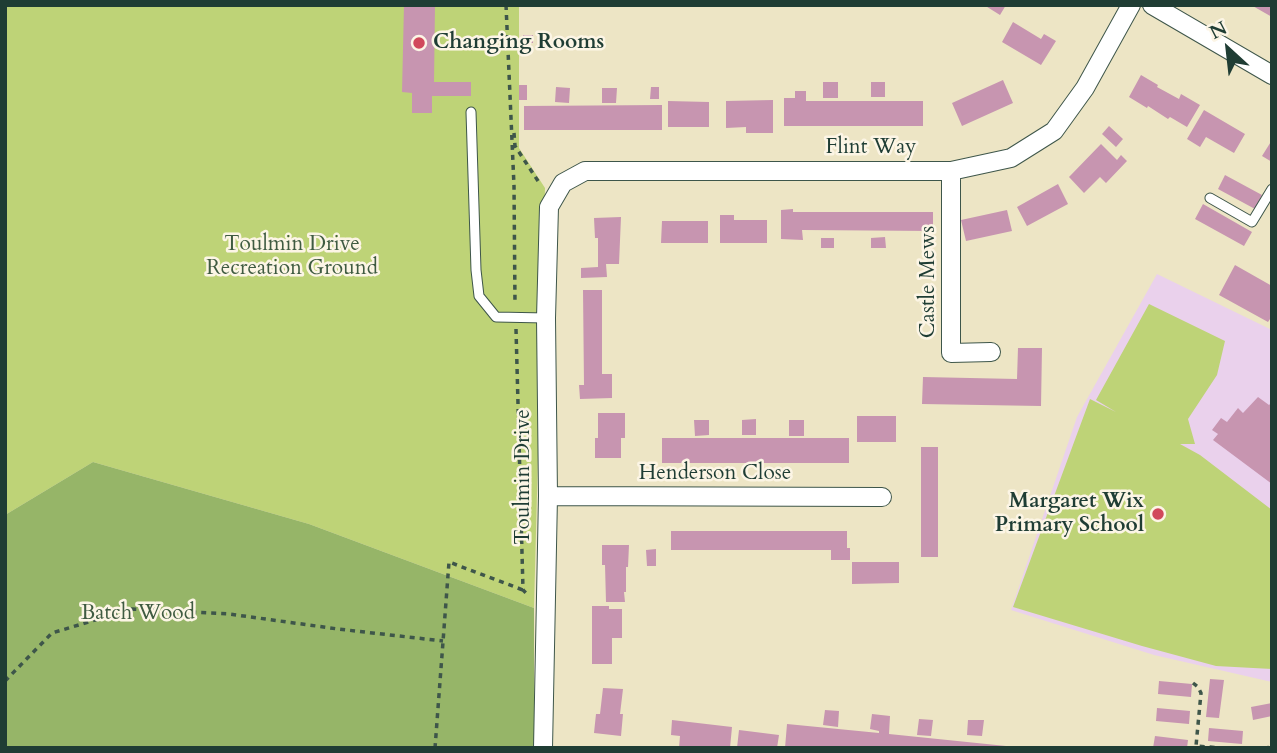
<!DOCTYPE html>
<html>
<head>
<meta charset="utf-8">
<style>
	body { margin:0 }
	#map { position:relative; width:1277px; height:753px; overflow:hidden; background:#ede5c5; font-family:Cardo,serif }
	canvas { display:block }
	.frame { position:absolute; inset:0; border:7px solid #1f3d34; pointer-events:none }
	.north { position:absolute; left:1193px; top:14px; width:70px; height:70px; -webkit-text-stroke:5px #fcf5e5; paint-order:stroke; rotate:333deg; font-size:19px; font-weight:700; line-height:28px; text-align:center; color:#1f3d34 }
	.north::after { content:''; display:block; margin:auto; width:24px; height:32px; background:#1f3d34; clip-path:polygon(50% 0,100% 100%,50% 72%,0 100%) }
</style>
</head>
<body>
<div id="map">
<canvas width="1277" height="753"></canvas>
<div class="frame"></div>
<div class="north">N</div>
</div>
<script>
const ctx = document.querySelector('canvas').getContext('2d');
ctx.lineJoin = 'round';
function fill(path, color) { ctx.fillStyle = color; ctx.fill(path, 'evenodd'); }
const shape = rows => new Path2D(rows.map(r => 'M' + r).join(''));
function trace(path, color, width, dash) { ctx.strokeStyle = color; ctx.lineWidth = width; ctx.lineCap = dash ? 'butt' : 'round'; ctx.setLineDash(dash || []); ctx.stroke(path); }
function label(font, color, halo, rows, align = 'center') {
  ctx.font = font + ' Cardo,serif'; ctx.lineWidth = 5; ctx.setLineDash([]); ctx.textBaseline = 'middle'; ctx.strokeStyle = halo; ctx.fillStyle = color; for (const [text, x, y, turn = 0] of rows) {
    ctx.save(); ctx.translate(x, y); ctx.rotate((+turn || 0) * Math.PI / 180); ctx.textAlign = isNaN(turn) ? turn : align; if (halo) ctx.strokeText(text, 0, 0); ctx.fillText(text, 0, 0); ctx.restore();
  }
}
fill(shape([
	[1157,274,1272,330,1272,682,1154,655,1011,610,1077,417]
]), '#ead1ec');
fill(shape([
	[5,5,519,5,519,148,545,188,534,608,309,524,93,462,5,515],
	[1149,304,1225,341,1217,375,1188,419,1195,444,1180,444,1200,455,1272,510,1272,669,1216,666,1142,646,1013,607,1090,399,1116,412,1096,400]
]), '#bed377');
fill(shape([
	[93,462,309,524,534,608,534,748,5,748,5,515]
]), '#96b568');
fill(shape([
	[404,5,435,5,434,82,471,82,471,96,432,96,432,113,412,113,412,93,402,92],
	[984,5,1006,5,1000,15],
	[1251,5,1272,5,1272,17],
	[1013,22,1041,39,1044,34,1056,41,1041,65,1002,42],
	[523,35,533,35,533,43,523,43],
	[1141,75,1158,85,1157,87,1179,99,1181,94,1200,105,1187,127,1170,117,1168,119,1148,106,1147,108,1129,97],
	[1003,80,1013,103,962,126,952,103],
	[823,82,838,82,838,98,823,98],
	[871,82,885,82,885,97,871,97],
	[519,85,527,85,527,100,519,100],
	[556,87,570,88,569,103,555,102],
	[651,87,659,87,659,99,650,99],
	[602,88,617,88,616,103,602,103],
	[795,91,806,91,806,101,923,101,923,126,784,126,784,98,795,98],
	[773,100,773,133,746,133,746,127,726,128,726,101],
	[668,101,709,102,709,127,668,127],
	[662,105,662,130,524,130,524,106],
	[1204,110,1245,134,1234,153,1206,137,1200,147,1187,139],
	[1109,126,1123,139,1116,147,1102,134],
	[1272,140,1272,162,1262,156],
	[1101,144,1117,160,1121,155,1127,161,1106,183,1100,177,1084,193,1069,177],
	[1225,175,1262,195,1255,209,1218,189],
	[1058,184,1068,204,1027,226,1017,207],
	[1203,204,1252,232,1244,246,1195,219],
	[793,209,793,212,933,212,933,231,802,230,803,240,781,239,781,210],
	[1007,210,1012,231,966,241,961,220],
	[720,215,734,215,734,220,767,220,767,243,720,243],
	[621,217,619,264,606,264,607,277,581,278,581,268,598,267,598,238,595,238,594,218],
	[662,221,708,221,708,243,661,243],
	[885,237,886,248,871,248,871,238],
	[821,238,834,238,834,248,821,248],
	[1235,265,1272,286,1272,316,1268,322,1219,295],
	[583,290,602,290,602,374,612,374,612,398,580,399,579,385,584,385],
	[1018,348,1042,348,1041,406,922,404,923,377,1017,379],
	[1258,397,1269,405,1272,402,1272,484,1213,440,1218,434,1212,430,1221,418,1227,422,1238,408,1243,413],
	[598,413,625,413,625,438,621,438,621,458,595,458,595,438,598,438],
	[857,416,896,416,896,442,857,442],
	[756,419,756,435,742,435,742,420],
	[694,420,709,420,709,435,695,436],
	[789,420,804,420,804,436,789,436],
	[662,438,849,438,849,463,662,463],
	[921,447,938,447,938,557,921,557],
	[671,531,847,531,847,548,850,548,850,560,831,560,831,550,671,550],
	[602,545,629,545,628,567,626,567,626,592,624,592,625,602,606,602,605,565,602,565],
	[656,549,656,566,647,566,646,550],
	[852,562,899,562,899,583,852,584],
	[592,606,609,606,609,609,622,609,622,638,612,638,612,664,592,664],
	[1210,679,1224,680,1219,718,1206,717],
	[1159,681,1192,684,1191,697,1158,694],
	[603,688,623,689,620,714,623,714,621,736,594,733,596,714,600,714],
	[1272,703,1272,716,1253,720,1251,707],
	[1157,708,1190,711,1189,724,1156,721],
	[825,710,839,711,838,727,823,725],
	[872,714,890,716,889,734,1006,746,1006,748,785,748,787,724,879,733,879,731,870,729],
	[919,719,933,720,931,736,917,735],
	[672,720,732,727,730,748,679,748,680,736,671,735],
	[968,720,984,720,982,736,967,735],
	[1209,728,1243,731,1242,744,1208,741],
	[739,730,779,735,777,748,737,748],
	[1155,736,1188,740,1187,748,1153,748]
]), '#c795b0');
const lane = shape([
	[471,112,476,270,479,296,496,317,546,318],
	[1210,198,1252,222,1272,189]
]);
const street = shape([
	[1152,5,1272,75],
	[951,171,951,353,991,352],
	[548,496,882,497],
	[543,748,548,496,546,318,549,207,563,183,585,171,951,171,1011,158,1054,131,1085,88,1131,5]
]);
trace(lane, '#3e564a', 11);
trace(street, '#3e564a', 20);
trace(shape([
	[506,5,514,186,515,304],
	[514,133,515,146,540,184],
	[516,329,523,590,526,593],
	[5,681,52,633,132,609,229,614,338,629,443,641],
	[1193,683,1198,687,1201,693,1196,746,1221,748],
	[435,748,449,562,523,590],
	[1264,748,1272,747]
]), '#3e564a', 3.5, [5, 5]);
trace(lane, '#fff', 9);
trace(street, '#fff', 18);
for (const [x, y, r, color] of [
	[419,43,7,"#d1495b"],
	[1158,514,7,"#d1495b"]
]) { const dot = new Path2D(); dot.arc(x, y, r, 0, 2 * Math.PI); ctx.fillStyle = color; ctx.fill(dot); trace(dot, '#fcf5e5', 2.5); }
label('bold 21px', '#1f3d34', '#fcf5e5', [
	["Changing Rooms",433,43],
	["Margaret Wix",1144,502,"right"],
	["Primary School",1144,526,"right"]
], 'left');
label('21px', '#1f3d34', '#fcf5e5', [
	["Flint Way",871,148],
	["Castle Mews",929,282,-90],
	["Henderson Close",715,474],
	["Toulmin Drive",524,477,-90]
]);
label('21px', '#3f5b41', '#fcf5e5', [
	["Toulmin Drive",292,245],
	["Recreation Ground",292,269],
	["Batch Wood",138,614]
]);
</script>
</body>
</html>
